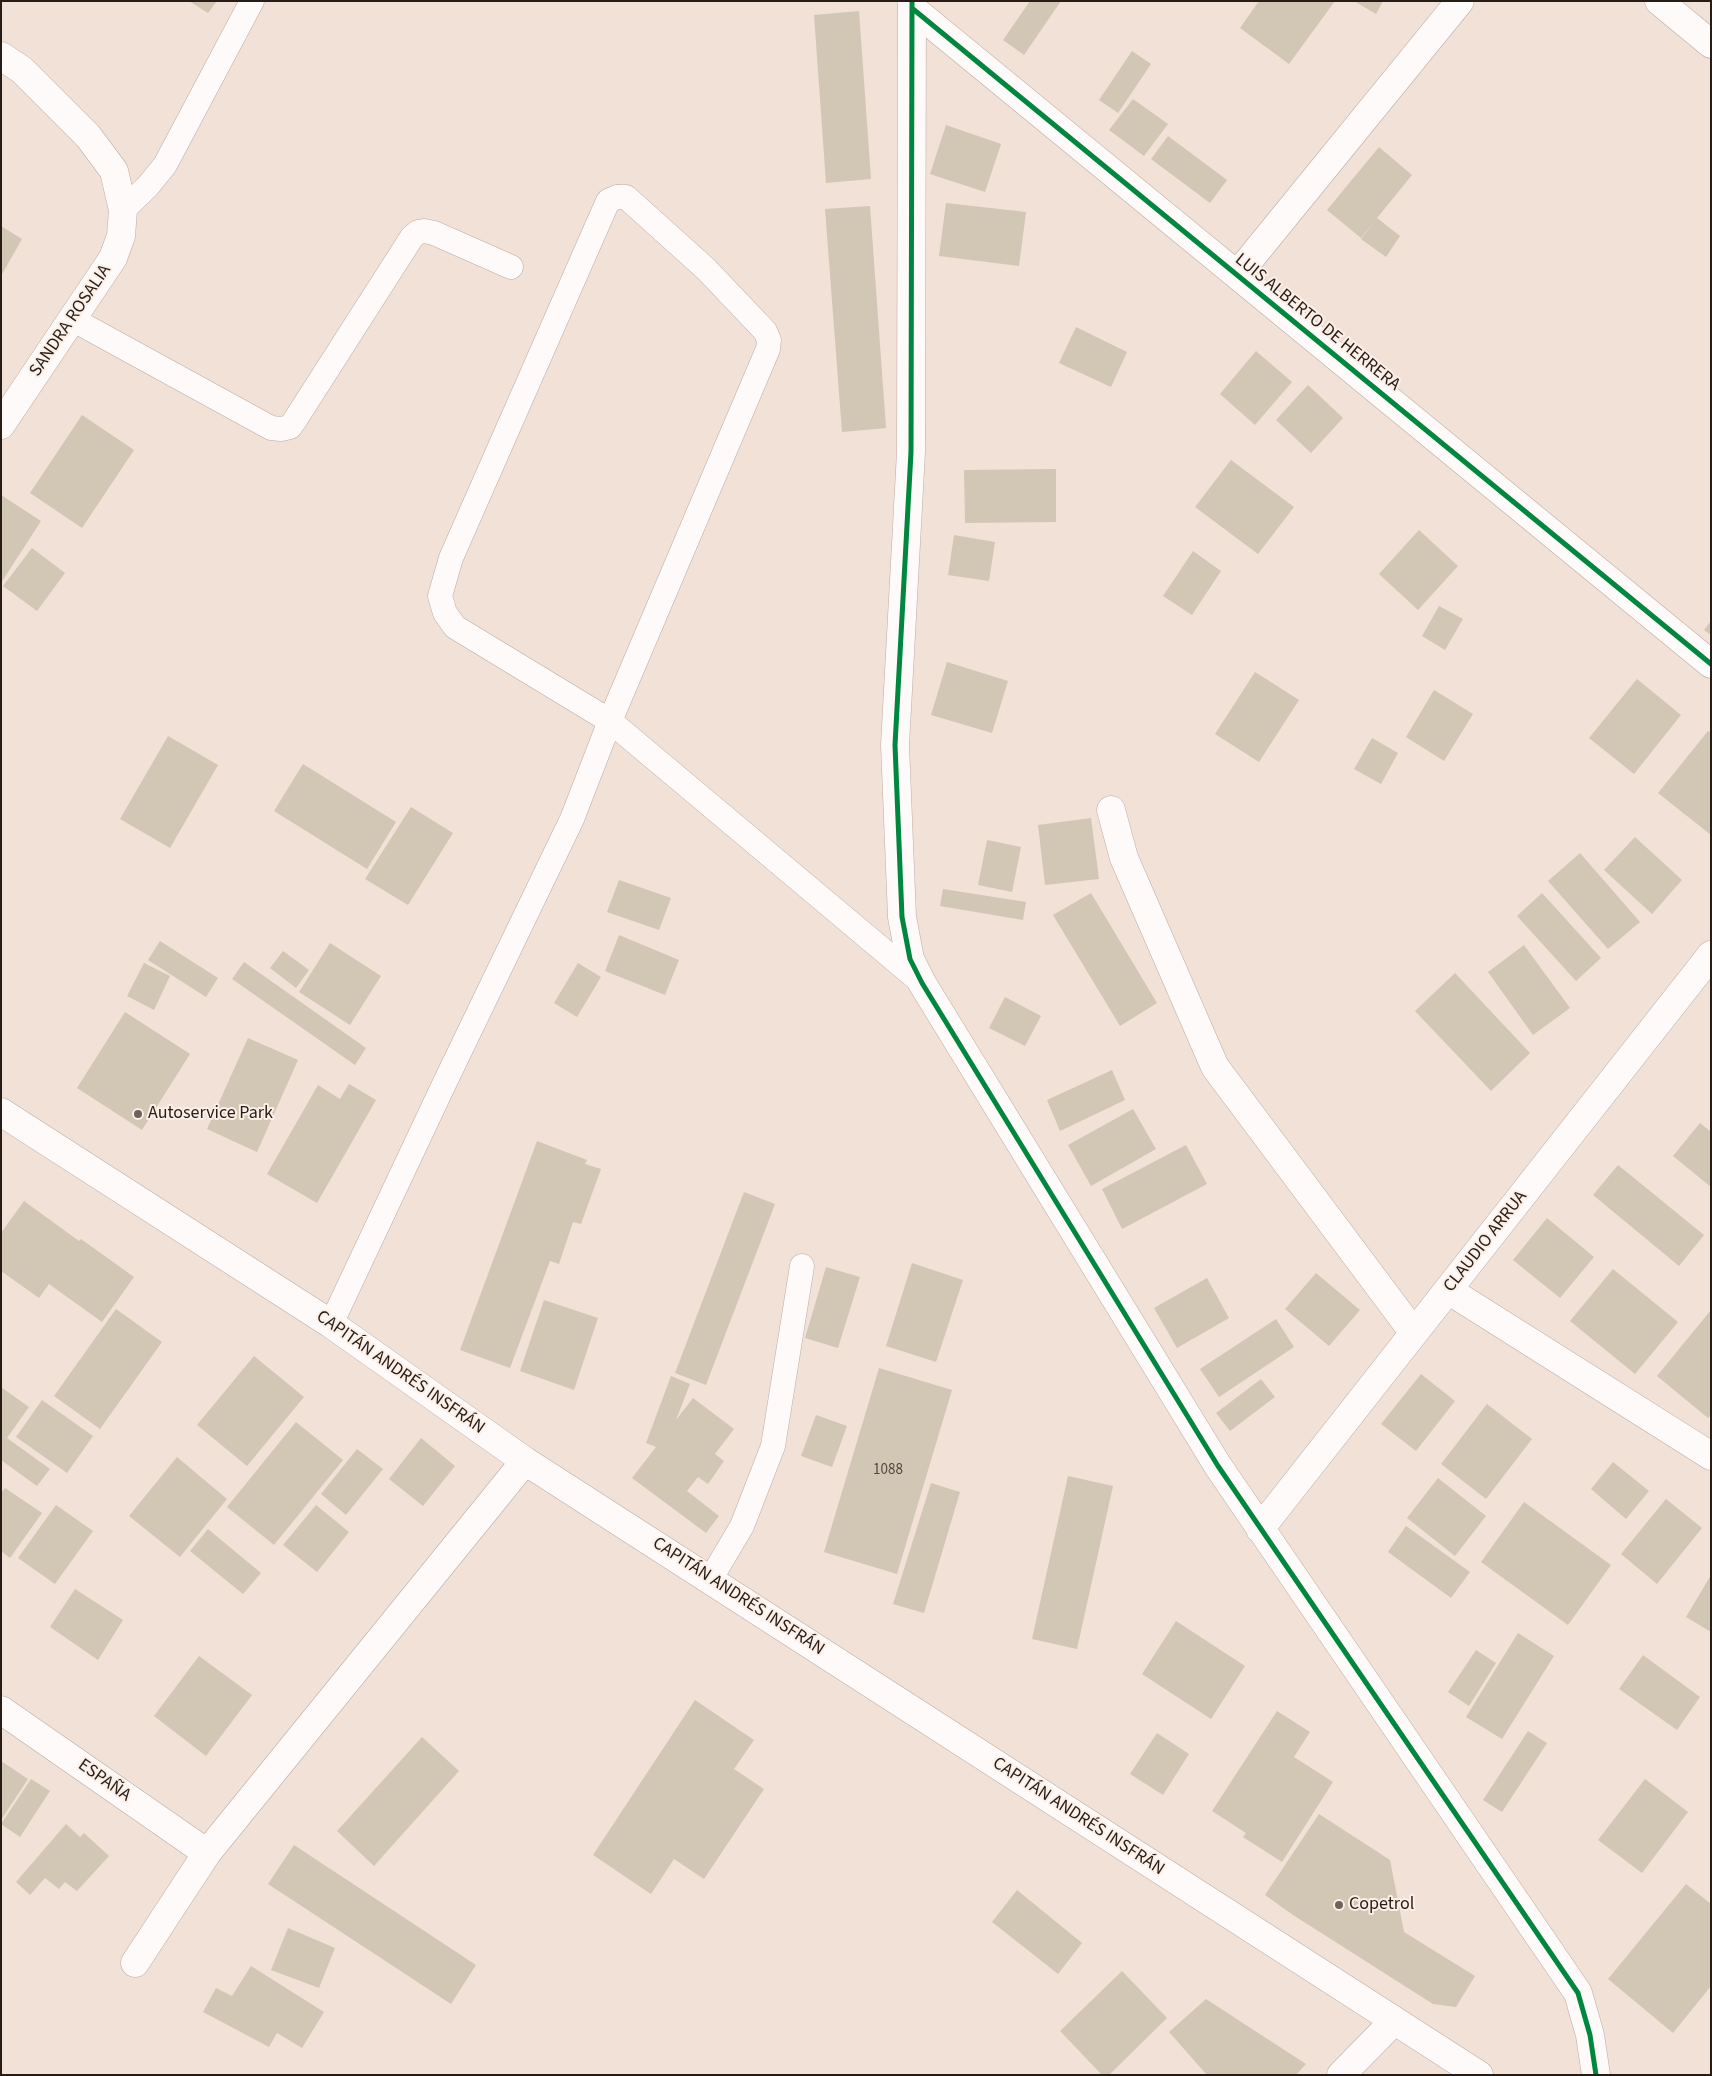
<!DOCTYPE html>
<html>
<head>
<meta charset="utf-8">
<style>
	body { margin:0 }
	#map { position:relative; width:1712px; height:2076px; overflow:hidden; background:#f1e1d7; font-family:"Source Sans 3",sans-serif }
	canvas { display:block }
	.frame { position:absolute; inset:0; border:2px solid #281d16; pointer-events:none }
</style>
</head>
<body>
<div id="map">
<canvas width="1712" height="2076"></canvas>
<div class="frame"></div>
</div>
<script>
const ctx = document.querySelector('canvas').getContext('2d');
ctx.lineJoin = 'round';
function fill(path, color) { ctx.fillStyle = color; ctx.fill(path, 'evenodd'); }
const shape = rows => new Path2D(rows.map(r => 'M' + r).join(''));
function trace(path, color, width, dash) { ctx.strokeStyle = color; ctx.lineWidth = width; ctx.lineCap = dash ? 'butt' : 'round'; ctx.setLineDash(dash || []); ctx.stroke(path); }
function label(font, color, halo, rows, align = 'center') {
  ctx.font = font + ' "Source Sans 3",sans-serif'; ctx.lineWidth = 4; ctx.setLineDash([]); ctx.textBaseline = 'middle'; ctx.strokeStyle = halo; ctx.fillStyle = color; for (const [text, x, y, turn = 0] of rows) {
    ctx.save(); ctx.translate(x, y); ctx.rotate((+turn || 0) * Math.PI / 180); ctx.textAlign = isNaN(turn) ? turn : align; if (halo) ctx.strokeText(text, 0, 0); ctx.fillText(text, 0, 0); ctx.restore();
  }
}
fill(shape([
	[189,1,217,1,208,13],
	[1030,1,1061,1,1024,55,1003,40],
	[1259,1,1335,1,1289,64,1240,28],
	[1354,1,1383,1,1376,14],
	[859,11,871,179,826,183,814,15],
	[1132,51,1151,64,1118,113,1099,100],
	[1133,99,1168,124,1144,156,1109,130],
	[946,125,1001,144,985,192,930,174],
	[1168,136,1227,180,1210,203,1151,159],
	[1379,147,1412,175,1377,218,1400,236,1386,257,1361,239,1376,220,1361,238,1327,210],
	[946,203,1026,212,1019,266,939,256],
	[870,206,886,428,842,432,825,209],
	[1,226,22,239,1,276],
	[1076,327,1127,352,1111,387,1059,363],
	[1256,351,1292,382,1255,425,1220,394],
	[1308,385,1343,418,1311,453,1276,420],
	[82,415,134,450,82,528,30,493],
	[1231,460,1294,507,1258,554,1195,507],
	[1056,469,1056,522,965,523,964,470],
	[1,495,41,521,1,583],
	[1419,530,1458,566,1418,610,1379,574],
	[954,535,995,542,989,581,948,575],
	[32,548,65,573,37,611,3,586],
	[1193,551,1221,571,1192,615,1163,596],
	[1439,606,1463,619,1445,650,1422,636],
	[1711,621,1711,635,1704,630],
	[947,662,1008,681,992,733,931,715],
	[1255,672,1299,700,1259,762,1215,734],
	[1637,679,1681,715,1634,774,1589,738],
	[1434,690,1473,714,1444,761,1406,737],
	[1708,731,1711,733,1711,835,1658,793],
	[168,736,218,765,170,848,120,819],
	[1372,738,1398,753,1381,784,1354,769],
	[303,764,396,822,367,869,274,811],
	[411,807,453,833,408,905,365,879],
	[1091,818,1099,879,1045,885,1038,825],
	[1635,837,1682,880,1652,914,1604,870],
	[987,840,1021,847,1012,892,978,885],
	[1580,853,1640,922,1608,949,1548,881],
	[619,880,671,898,659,930,607,912],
	[943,889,1026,902,1023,920,940,906],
	[1091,893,1157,1003,1120,1026,1053,915],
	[1542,893,1601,958,1576,981,1517,916],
	[619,935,679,960,665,995,605,971],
	[160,941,218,978,206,997,148,960],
	[330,943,381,976,350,1025,299,992],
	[1524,945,1570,1008,1533,1035,1488,972],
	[283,951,309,970,296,988,270,968],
	[244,962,366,1048,355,1065,232,979],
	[144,963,170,976,154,1010,127,996],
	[578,963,601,977,577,1017,554,1003],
	[1455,973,1530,1053,1491,1091,1415,1011],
	[1005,997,1041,1016,1025,1046,989,1028],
	[125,1012,190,1054,142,1130,77,1088],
	[248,1038,298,1060,257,1152,207,1129],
	[1112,1070,1125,1100,1060,1131,1047,1100],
	[349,1084,376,1100,317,1203,267,1174,318,1085,340,1099],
	[1133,1109,1156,1149,1091,1186,1068,1145],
	[1700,1123,1711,1132,1711,1187,1673,1156],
	[537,1141,587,1160,585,1164,601,1169,581,1224,573,1222,559,1264,550,1261,510,1368,460,1350],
	[1186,1145,1207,1184,1122,1229,1102,1189],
	[1618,1165,1704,1235,1679,1266,1593,1195],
	[744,1192,775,1204,706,1385,675,1373],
	[24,1201,79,1241,81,1239,134,1277,102,1322,49,1284,39,1298,1,1271,1,1233],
	[1547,1218,1594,1257,1560,1298,1513,1260],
	[912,1263,963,1280,936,1362,886,1346],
	[826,1267,860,1277,838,1348,805,1338],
	[1613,1269,1678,1322,1635,1374,1570,1321],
	[1316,1273,1360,1310,1329,1346,1285,1309],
	[1207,1278,1229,1318,1177,1348,1154,1308],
	[544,1300,598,1318,574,1390,520,1371],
	[116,1309,162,1342,100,1429,54,1396],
	[1711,1310,1711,1415,1708,1418,1657,1376],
	[1276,1319,1294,1347,1219,1397,1200,1369],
	[254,1356,304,1397,247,1466,197,1425],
	[879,1368,952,1390,897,1574,824,1552],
	[1421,1374,1455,1401,1416,1451,1381,1424],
	[671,1376,690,1384,676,1420,693,1398,734,1429,715,1454,724,1461,708,1484,698,1477,687,1491,719,1516,706,1533,632,1478,656,1447,646,1443],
	[1261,1379,1275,1397,1230,1431,1216,1413],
	[1,1387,29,1407,7,1438,50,1469,37,1486,1,1460],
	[42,1400,93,1436,67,1473,16,1437],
	[1487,1404,1532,1439,1486,1499,1441,1464],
	[816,1415,847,1426,832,1467,801,1456],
	[296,1422,343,1460,274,1545,227,1507],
	[421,1438,455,1466,423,1506,389,1479],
	[357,1449,383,1469,346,1515,321,1494],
	[177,1457,227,1499,180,1557,129,1516],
	[1613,1462,1649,1491,1626,1519,1591,1489],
	[1068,1476,1113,1486,1077,1649,1032,1639],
	[1438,1478,1486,1516,1455,1556,1407,1518],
	[931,1483,960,1492,924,1613,893,1604],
	[5,1488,42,1513,10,1558,1,1551,1,1493],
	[1666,1499,1702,1528,1657,1584,1621,1554],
	[1524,1502,1611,1565,1568,1625,1481,1562],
	[56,1505,93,1531,55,1584,18,1558],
	[316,1505,349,1532,317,1572,283,1545],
	[1406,1526,1470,1572,1451,1598,1388,1552],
	[208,1529,261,1573,243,1594,190,1551],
	[1711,1575,1711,1632,1686,1617],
	[75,1589,123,1620,98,1660,50,1627],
	[1176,1621,1245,1666,1211,1719,1142,1674],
	[1518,1633,1554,1656,1502,1739,1466,1717],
	[1476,1650,1496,1663,1469,1706,1448,1692],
	[1643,1655,1700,1697,1677,1730,1619,1689],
	[199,1656,252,1695,206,1756,154,1716],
	[695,1700,754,1740,734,1769,764,1789,704,1879,674,1859,651,1894,593,1855],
	[1277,1711,1310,1732,1294,1757,1333,1782,1282,1862,1243,1837,1246,1833,1212,1811],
	[1528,1731,1547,1743,1502,1812,1483,1800],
	[1157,1733,1189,1754,1163,1795,1130,1774],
	[422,1737,459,1771,374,1866,337,1831],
	[1,1761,28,1779,1,1820],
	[31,1779,50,1791,20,1837,1,1824],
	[1645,1779,1688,1812,1642,1873,1598,1840],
	[1319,1814,1390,1860,1404,1932,1475,1976,1456,2007,1433,2004,1293,1915,1265,1895],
	[66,1824,80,1837,84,1833,109,1856,77,1891,65,1882,59,1889,45,1878,30,1895,16,1882],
	[294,1845,476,1965,451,2004,268,1884],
	[1686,1884,1711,1904,1711,1986,1673,2033,1608,1979],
	[1017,1890,1082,1943,1058,1974,992,1922],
	[288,1928,335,1948,319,1988,271,1970],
	[251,1966,324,2012,302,2048,277,2033,269,2047,203,2012,216,1988,232,1996],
	[1122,1971,1167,2018,1109,2075,1102,2075,1060,2031],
	[1206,1999,1306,2064,1296,2075,1207,2075,1169,2032]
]), '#d2c6b5');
const service = shape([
	[617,197,626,197,706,269,765,331,769,340,768,349,610,721,455,627,445,613,440,596,451,558,608,201,617,197],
	[123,210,148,186,165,165,252,1],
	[72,319,271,428,281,429,290,427,295,420,412,237,418,232,424,231,434,233,511,267],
	[331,1324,446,1080,572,819,610,721,921,982],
	[710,1580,742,1526,773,1446,802,1266]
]);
const minor = shape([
	[912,1,911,452,895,745,902,917,910,959,922,983,1218,1466,1578,1993,1590,2035,1596,2075],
	[1659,1,1711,44],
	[913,9,1711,664],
	[1,56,22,70,88,136,114,171,123,210,121,236,113,258,1,425],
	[1237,275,1460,1],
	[1111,810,1124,858,1215,1067,1414,1333],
	[1448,1290,1711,1456],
	[1260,1529,1711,955],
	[1,1710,207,1853],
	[135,1963,207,1853,525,1461],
	[1341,2075,1394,2021]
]);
const primary = shape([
	[1,1112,331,1324,525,1461,1479,2075]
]);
trace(service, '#b9ada5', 25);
trace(minor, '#b9ada5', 29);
trace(primary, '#b9ada5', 29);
trace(service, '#fdfaf9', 24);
trace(minor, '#fdfaf9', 28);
trace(primary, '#fdfaf9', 28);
trace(shape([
	[912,1,911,452,895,745,902,917,910,959,922,983,1218,1466,1578,1993,1590,2035,1596,2075],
	[913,9,1711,664]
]), '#00873e', 5);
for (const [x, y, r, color] of [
	[138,1114,5,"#6e625a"],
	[1339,1905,5,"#6e625a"]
]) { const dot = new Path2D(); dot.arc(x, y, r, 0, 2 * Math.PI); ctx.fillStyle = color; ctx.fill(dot); trace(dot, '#fbefe8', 2); }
label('15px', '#52473e', null, [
	["1088",888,1471]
]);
label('18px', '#281d16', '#fbefe8', [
	["SANDRA ROSALIA",71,321,-56],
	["LUIS ALBERTO DE HERRERA",1317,323,39],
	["CLAUDIO ARRUA",1486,1242,-52],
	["CAPITÁN ANDRÉS INSFRÁN",400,1373,35],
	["CAPITÁN ANDRÉS INSFRÁN",738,1597,33],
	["ESPAÑA",104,1781,35],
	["CAPITÁN ANDRÉS INSFRÁN",1078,1817,33]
]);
label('18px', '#281d16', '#fbefe8', [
	["Autoservice Park",148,1114],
	["Copetrol",1349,1905]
], 'left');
</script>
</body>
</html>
